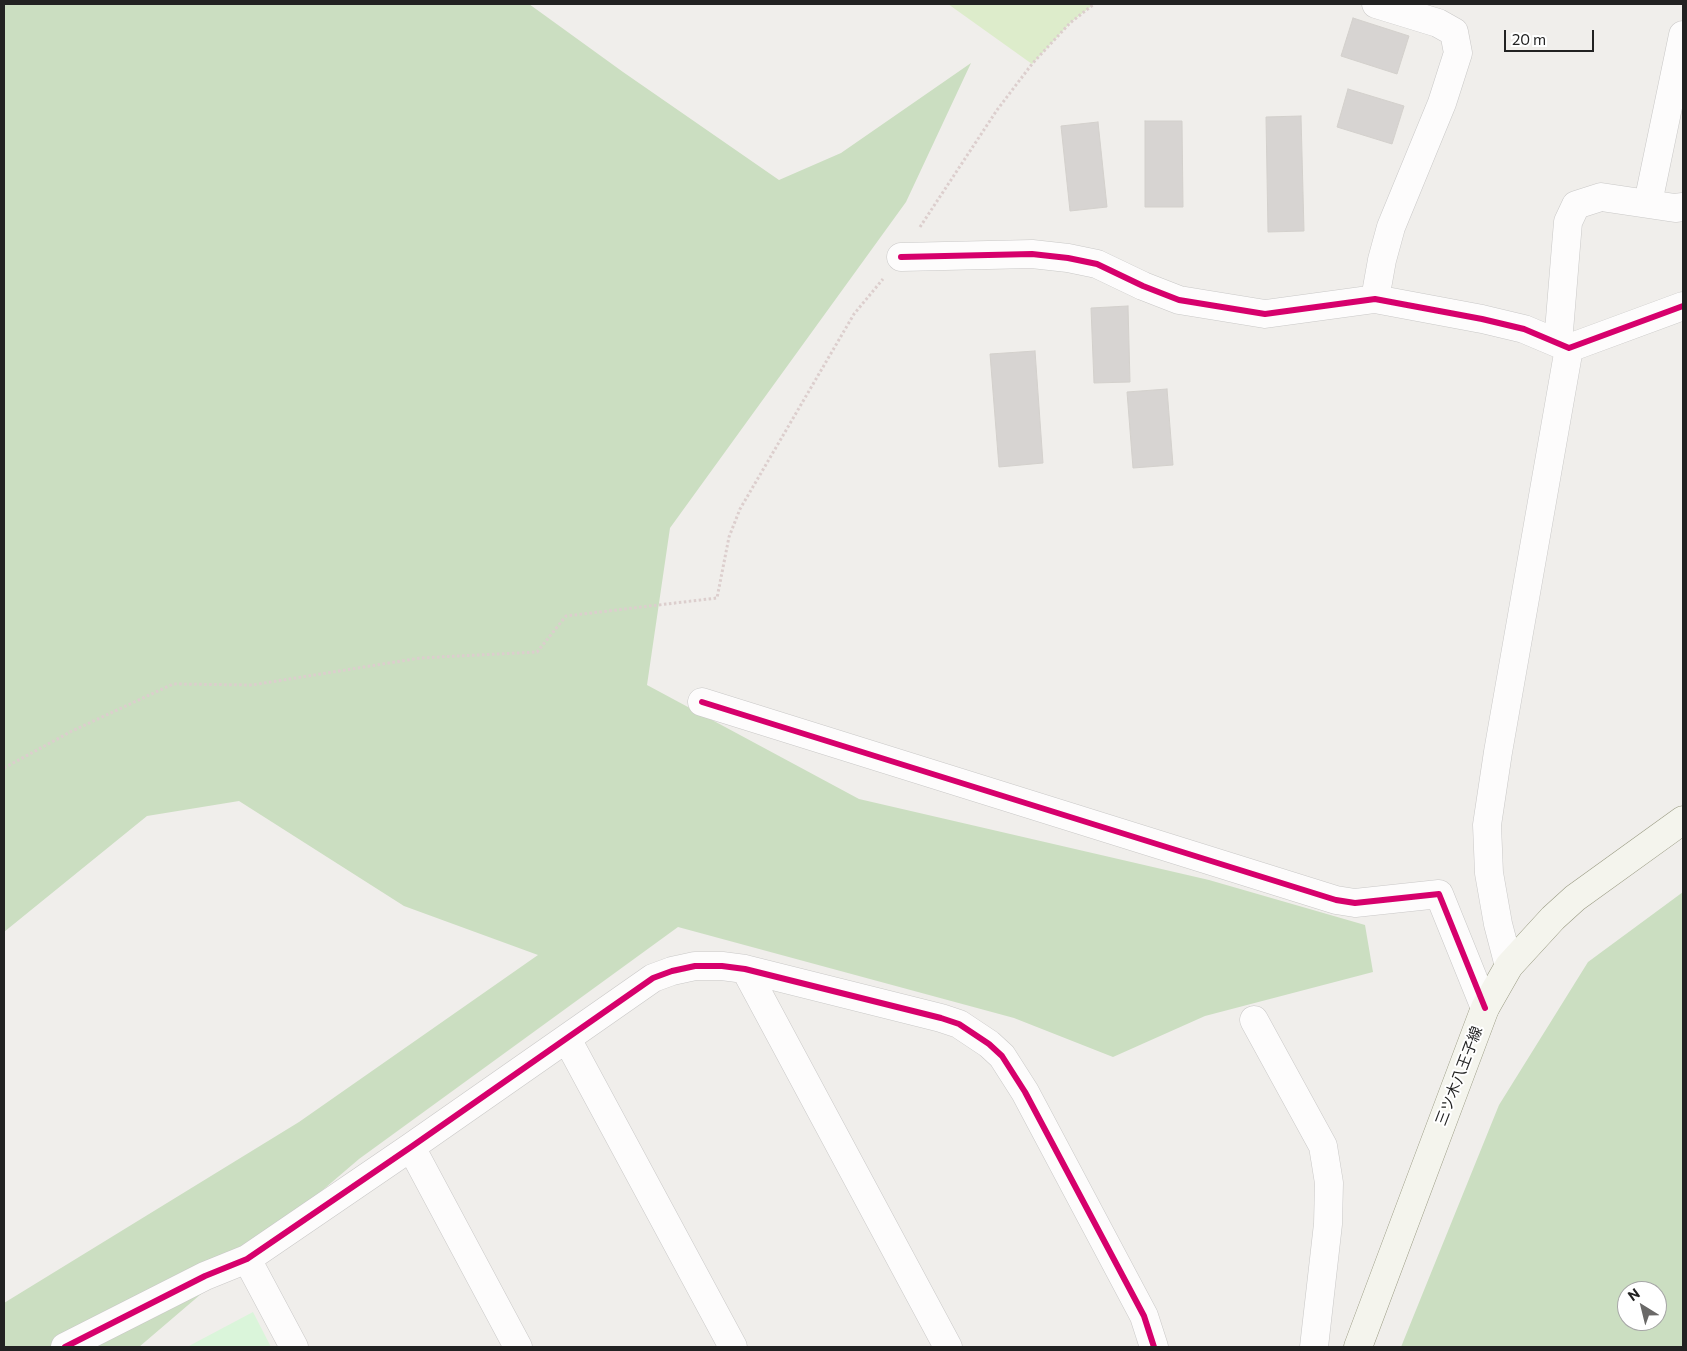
<!DOCTYPE html>
<html>
<head>
<meta charset="utf-8">
<style>
	body { margin:0 }
	#map { position:relative; width:1687px; height:1351px; overflow:hidden; background:#f0eeeb; font-family:Commissioner,sans-serif }
	canvas { display:block }
	.frame { position:absolute; inset:0; border:5px solid #222; pointer-events:none }
	.north { position:absolute; left:1617px; top:1281px; width:50px; height:50px; box-sizing:border-box; background:#fff; border:1px solid #a7a7a7; border-radius:50%; rotate:324deg; font-size:14px; font-weight:700; line-height:20px; text-align:center; color:#222 }
	.north::after { content:''; display:block; margin:auto; width:18px; height:22px; background:#6a6968; clip-path:polygon(50% 0,100% 100%,50% 72%,0 100%) }
	.scale { position:absolute; left:1504px; top:30px; width:90px; height:22px; box-sizing:border-box; border:2px solid #222; border-top:0; padding-left:6px; font-size:15px; line-height:18px; white-space:nowrap; color:#222; -webkit-text-stroke:4px #fff; paint-order:stroke }
</style>
</head>
<body>
<div id="map">
<canvas width="1687" height="1351"></canvas>
<div class="frame"></div>
<div class="north">N</div>
<div class="scale">20 m</div>
</div>
<script>
const ctx = document.querySelector('canvas').getContext('2d');
ctx.lineJoin = 'round';
function fill(path, color) { ctx.fillStyle = color; ctx.fill(path, 'evenodd'); }
const shape = rows => new Path2D(rows.map(r => 'M' + r).join(''));
function trace(path, color, width, dash) { ctx.strokeStyle = color; ctx.lineWidth = width; ctx.lineCap = dash ? 'butt' : 'round'; ctx.setLineDash(dash || []); ctx.stroke(path); }
function label(font, color, halo, rows, align = 'center') {
  ctx.font = font + ' Commissioner,"Noto Sans JP",sans-serif'; ctx.lineWidth = 4; ctx.setLineDash([]); ctx.textBaseline = 'middle'; ctx.strokeStyle = halo; ctx.fillStyle = color; for (const [text, x, y, turn = 0] of rows) {
    ctx.save(); ctx.translate(x, y); ctx.rotate((+turn || 0) * Math.PI / 180); ctx.textAlign = isNaN(turn) ? turn : align; if (halo) ctx.strokeText(text, 0, 0); ctx.fillText(text, 0, 0); ctx.restore();
  }
}
fill(shape([
	[948,4,1094,4,1070,23,1032,64]
]), '#ddeccb');
fill(shape([
	[4,4,529,4,623,72,779,180,841,153,971,63,906,202,670,528,647,685,859,799,1209,880,1365,925,1373,972,1205,1016,1113,1057,1014,1018,678,927,359,1159,139,1347,4,1347,4,1303,299,1122,538,955,404,906,239,801,147,816,4,932],
	[1683,892,1683,1347,1401,1347,1499,1105,1588,962],
	[1627,1291,1657,1291,1657,1321,1627,1321]
]), '#cbdec1');
fill(shape([
	[253,1312,271,1347,187,1347]
]), '#daf5da');
const building = shape([
	[1353,18,1409,36,1397,74,1341,56,1353,18],
	[1348,89,1404,106,1392,144,1337,127,1348,89],
	[1301,116,1304,231,1268,232,1266,117,1301,116],
	[1145,121,1182,121,1183,207,1145,207,1145,121],
	[1098,122,1107,207,1070,211,1061,126,1098,122],
	[1128,306,1130,382,1094,383,1091,308,1128,306],
	[1035,351,1043,463,999,467,990,354,1035,351],
	[1167,389,1173,465,1133,468,1127,392,1167,389]
]);
fill(building, '#d7d4d2');
trace(building, '#d3d0cc', 1);
const minor = shape([
	[1648,203,1683,35],
	[901,257,1032,254,1068,258,1097,264,1143,286,1179,300,1265,314,1375,299,1482,319,1524,329,1569,348,1683,306],
	[1375,299,1382,260,1391,227,1442,103,1458,53,1454,32,1438,23,1376,4],
	[1558,343,1568,222,1576,205,1601,197,1675,208,1683,207],
	[702,702,1336,900,1355,903,1439,894,1485,1008],
	[1509,966,1498,924,1489,873,1487,825,1498,752,1569,348],
	[745,969,948,1347],
	[1254,1020,1323,1146,1329,1183,1328,1224,1314,1347],
	[567,1039,733,1347],
	[411,1147,518,1347],
	[247,1259,294,1347],
	[65,1347,205,1276,247,1259,411,1147,653,978,672,971,695,966,722,966,745,969,941,1018,959,1024,989,1044,1002,1056,1025,1092,1144,1316,1154,1347]
]);
const secondary = shape([
	[1358,1347,1485,1008,1509,966,1553,918,1575,898,1683,820]
]);
trace(minor, '#c9c8c7', 29);
trace(secondary, '#999a82', 29);
trace(shape([
	[920,227,997,110,1032,64,1070,23,1094,4],
	[4,768,72,731,173,684,252,685,420,658,537,652,566,616,717,598,729,537,740,509,854,314,883,279]
]), '#dccecd', 3, [2.5, 2.5]);
trace(minor, '#fdfcfc', 28);
trace(secondary, '#f4f4ed', 28);
trace(shape([
	[901,257,1032,254,1068,258,1097,264,1143,286,1179,300,1265,314,1375,299,1482,319,1524,329,1569,348,1683,306],
	[702,702,1336,900,1355,903,1439,894,1485,1008],
	[65,1347,205,1276,247,1259,411,1147,653,978,672,971,695,966,722,966,745,969,941,1018,959,1024,989,1044,1002,1056,1025,1092,1144,1316,1154,1347]
]), '#d6006c', 6);
label('15px', '#222', '#fff', [
	["三ツ木八王子線",1459,1076,-69]
]);
</script>
</body>
</html>
